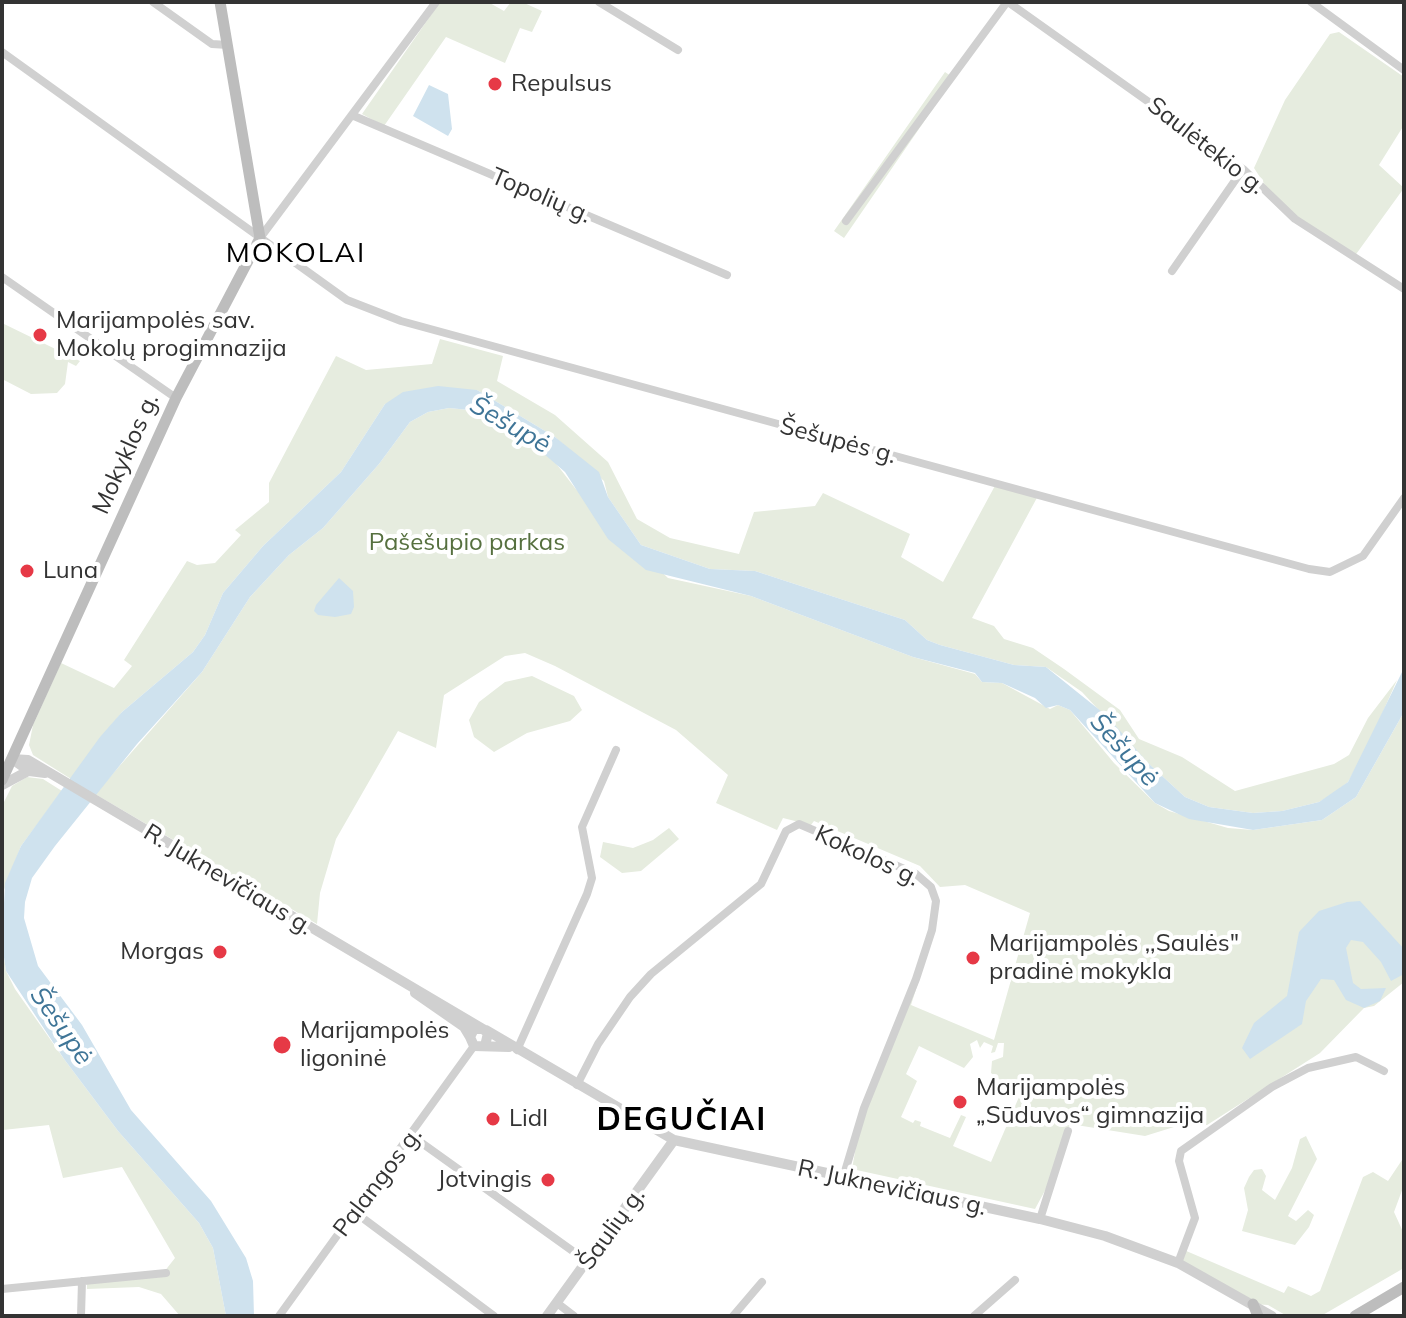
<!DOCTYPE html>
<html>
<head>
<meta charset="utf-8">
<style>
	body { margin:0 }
	#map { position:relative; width:1406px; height:1318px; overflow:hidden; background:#fff; font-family:Mulish,sans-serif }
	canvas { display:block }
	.frame { position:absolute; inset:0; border:4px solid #333; pointer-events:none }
</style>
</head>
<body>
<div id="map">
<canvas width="1406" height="1318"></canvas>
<div class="frame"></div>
</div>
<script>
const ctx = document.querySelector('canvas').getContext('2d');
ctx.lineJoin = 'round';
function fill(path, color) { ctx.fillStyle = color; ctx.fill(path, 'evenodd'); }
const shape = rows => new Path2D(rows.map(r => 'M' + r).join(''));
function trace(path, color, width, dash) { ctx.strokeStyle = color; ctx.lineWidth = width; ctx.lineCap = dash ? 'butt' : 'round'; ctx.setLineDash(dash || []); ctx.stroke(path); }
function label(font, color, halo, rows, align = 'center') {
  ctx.font = font + ' Mulish,sans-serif'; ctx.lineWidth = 8; ctx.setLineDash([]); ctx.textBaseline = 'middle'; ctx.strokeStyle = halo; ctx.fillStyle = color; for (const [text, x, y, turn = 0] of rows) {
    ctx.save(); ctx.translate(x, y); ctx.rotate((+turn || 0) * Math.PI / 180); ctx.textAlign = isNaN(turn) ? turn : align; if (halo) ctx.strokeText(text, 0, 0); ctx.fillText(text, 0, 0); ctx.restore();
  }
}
fill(shape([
	[440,2,488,2,504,11,511,2,522,2,542,11,532,32,520,28,505,63,446,37,384,126,362,114],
	[1339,32,1404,77,1404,125,1379,165,1404,188,1354,257,1282,211,1254,168,1285,100,1330,34],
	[945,72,954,78,844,238,834,231],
	[2,323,80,361,76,366,68,362,65,384,57,393,31,394,2,379],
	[440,339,503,356,497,381,555,415,608,462,637,519,670,538,739,554,754,512,815,506,823,493,910,534,901,557,943,582,997,482,1039,494,972,618,994,626,1004,639,1033,648,1064,669,1120,710,1139,739,1182,757,1235,791,1334,764,1349,755,1368,718,1397,680,1367,748,1348,782,1333,794,1319,802,1282,811,1253,813,1209,807,1185,797,1148,763,1082,692,1046,667,1014,665,940,645,927,640,905,620,755,571,710,569,641,545,608,497,604,481,555,437,477,390,385,404,341,472,263,546,223,593,205,635,193,652,122,712,71,779,33,755,29,745,33,725,61,663,114,688,132,666,124,660,187,561,197,565,215,563,241,535,235,530,269,502,269,483,336,356,366,370,432,364],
	[449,408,469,410,496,420,551,457,575,488,668,578,751,596,913,657,975,674,982,682,1002,683,1050,709,1058,705,1070,710,1114,763,1155,803,1169,811,1228,828,1253,830,1322,820,1356,797,1404,712,1404,982,1374,1006,1364,1008,1320,1053,1207,1125,1174,1127,1145,1136,1070,1124,1055,1172,1035,1209,852,1169,862,1112,919,980,911,1005,994,1040,1030,913,965,885,940,887,920,866,814,821,811,825,783,818,777,830,716,803,728,775,676,730,555,666,525,653,505,656,444,695,436,748,398,731,336,839,320,893,317,924,95,794,202,672,250,597,289,555,323,528,379,464,410,422,428,412],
	[977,1040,980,1048,984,1042,993,1046,991,1053,995,1052,998,1043,1004,1043,1003,1057,992,1061,991,1073,1007,1085,1007,1091,1019,1097,991,1162,953,1146,966,1117,961,1115,950,1138,920,1126,921,1122,915,1120,913,1123,901,1117,917,1081,906,1074,919,1046,964,1068,973,1057,970,1044],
	[532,676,574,696,582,710,570,721,527,733,494,752,474,737,469,720,479,702,505,682],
	[27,777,43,779,62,791,21,846,2,895,2,806,12,786],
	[669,828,679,839,641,871,622,873,600,857,603,842,633,848,653,840],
	[2,944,6,971,15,989,64,1059,118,1131,199,1223,213,1248,226,1316,180,1316,161,1294,139,1287,87,1289,87,1283,160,1277,175,1258,122,1167,63,1178,49,1125,3,1130],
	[1306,1136,1317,1159,1288,1216,1296,1221,1308,1210,1314,1215,1309,1227,1295,1245,1242,1231,1248,1210,1244,1188,1249,1177,1254,1170,1262,1169,1266,1176,1262,1190,1275,1200,1292,1168,1300,1139],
	[1404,1157,1404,1185,1394,1212,1404,1234,1404,1268,1321,1316,1287,1316,1268,1305,1253,1304,1178,1263,1184,1250,1284,1293,1288,1286,1311,1296,1320,1291,1363,1177,1373,1172,1388,1181]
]), '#e6ecdf');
fill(shape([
	[429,85,448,94,452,129,448,136,413,116],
	[438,386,477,390,555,437,599,472,608,497,641,545,710,569,755,571,905,620,927,640,940,645,1014,665,1046,667,1107,716,1148,763,1185,797,1209,807,1253,813,1282,811,1319,802,1348,782,1404,668,1404,712,1356,797,1322,820,1253,830,1189,819,1155,803,1070,710,1058,705,1046,708,1035,698,1002,683,982,682,975,673,913,657,751,596,646,570,608,539,565,472,522,435,469,410,449,408,428,412,410,422,379,464,323,528,289,555,250,597,202,672,137,744,55,846,32,878,25,902,24,918,38,966,82,1025,131,1110,211,1201,246,1258,253,1281,254,1316,226,1316,213,1248,199,1223,118,1131,64,1059,6,971,2,944,5,883,21,846,100,737,122,712,193,652,205,635,223,593,263,546,341,472,385,404,403,392],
	[339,578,353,591,354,607,351,614,335,617,318,615,314,611,316,605],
	[1360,901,1404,949,1404,974,1391,981,1381,962,1363,942,1351,940,1346,948,1353,983,1361,989,1386,988,1380,1001,1364,1008,1346,1000,1334,980,1321,979,1306,1001,1302,1024,1250,1059,1242,1048,1254,1023,1287,996,1299,932,1319,911,1347,902]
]), '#cfe2ee');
trace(shape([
	[153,2,212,44,228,45],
	[599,2,678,50],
	[1008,2,1243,169,1295,219,1404,289],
	[1311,2,1404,70],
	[2,52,347,300,401,321,1309,569,1330,572,1363,556,1404,498],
	[354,116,727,275],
	[846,221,1007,2],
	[260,238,436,2],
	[1172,271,1243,169],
	[2,277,176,398],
	[517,1050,587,894,592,878,582,827,616,750],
	[577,1085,598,1044,630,997,651,974,761,884,786,831,799,824,916,874,931,887,936,901,932,930,916,979,864,1108,843,1178],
	[412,1136,588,1262],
	[364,1219,494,1316],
	[1040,1219,1068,1131],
	[1178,1263,1195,1218,1179,1161,1181,1151,1272,1087,1308,1068,1356,1057,1384,1071],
	[2,1289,166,1273],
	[557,1303,574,1316],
	[81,1316,82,1281],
	[279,1316,474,1046],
	[733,1316,762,1282],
	[974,1316,1015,1280]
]), '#d0d0d0', 8);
trace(shape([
	[12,759,28,760,483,1029],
	[12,759,29,771,45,773],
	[2,785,28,771],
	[415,993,464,1027,470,1037],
	[486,1030,674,1140,1040,1219,1105,1236,1178,1263,1272,1316],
	[485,1046,488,1033,483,1029,474,1029,470,1037,474,1046,509,1047],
	[547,1316,674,1140]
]), '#d0d0d0', 10);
trace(shape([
	[2,780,176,398,260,238,220,2],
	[1253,1304,1258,1316],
	[1355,1316,1404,1287]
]), '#bdbdbd', 11);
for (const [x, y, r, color] of [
	[495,84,8,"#e63946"],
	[40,335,8,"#e63946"],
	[27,571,8,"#e63946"],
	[220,952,8,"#e63946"],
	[973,958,8,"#e63946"],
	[282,1045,10,"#e63946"],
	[960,1102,8,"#e63946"],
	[493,1119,8,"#e63946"],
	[548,1180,8,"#e63946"]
]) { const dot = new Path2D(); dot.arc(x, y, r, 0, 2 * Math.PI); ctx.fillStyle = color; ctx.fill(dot); trace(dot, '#fff', 3); }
label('24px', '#333', '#fff', [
	["Repulsus",511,84],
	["Marijampolės sav.",56,321],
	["Mokolų progimnazija",56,349],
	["Luna",43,571],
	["Marijampolės ,,Saulės\"",989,944],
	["pradinė mokykla",989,972],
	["Morgas",204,952,"right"],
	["Marijampolės",300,1031],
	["ligoninė",300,1059],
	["Marijampolės",976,1088],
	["„Sūduvos“ gimnazija",976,1116],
	["Lidl",509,1119],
	["Jotvingis",532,1180,"right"]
], 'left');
label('24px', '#333', '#fff', [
	["Saulėtekio g.",1206,146,38],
	["Topolių g.",541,196,23],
	["Šešupės g.",838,441,15],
	["Mokyklos g.",126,454,-66],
	["Kokolos g.",867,856,25],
	["R. Juknevičiaus g.",228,880,31],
	["Palangos g.",378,1182,-53],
	["R. Juknevičiaus g.",892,1188,12],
	["Šaulių g.",612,1229,-54]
]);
label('24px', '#56703f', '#fff', [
	["Pašešupio parkas",467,543]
]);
label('italic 26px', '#3f7597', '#fff', [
	["Šešupė",510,425,30],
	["Šešupė",1124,750,48],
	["Šešupė",61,1026,55]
]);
ctx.letterSpacing = '2px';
label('28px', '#000', '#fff', [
	["MOKOLAI",296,254]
]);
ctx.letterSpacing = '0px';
ctx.letterSpacing = '2px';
label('bold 32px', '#000', '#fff', [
	["DEGUČIAI",682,1120]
]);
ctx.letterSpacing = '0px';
</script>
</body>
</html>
